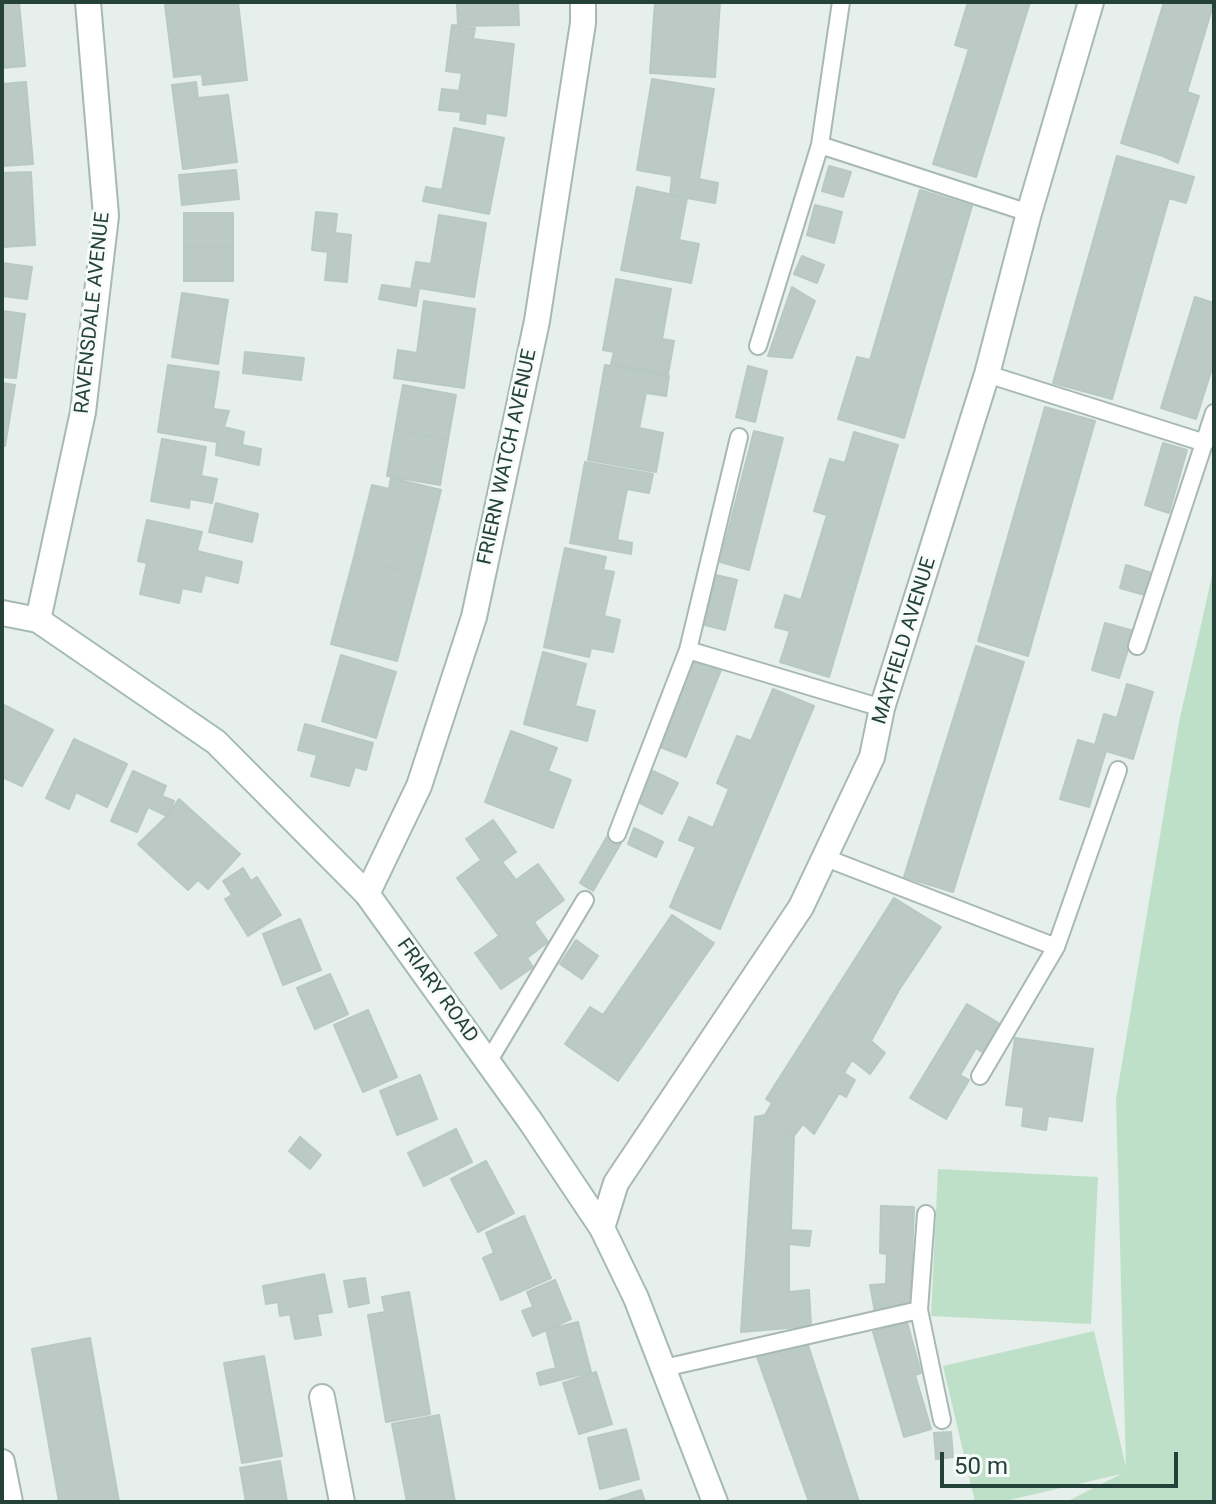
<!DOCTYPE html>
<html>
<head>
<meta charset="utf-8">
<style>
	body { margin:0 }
	#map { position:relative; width:1216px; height:1504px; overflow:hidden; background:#e6efeb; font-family:Roboto,sans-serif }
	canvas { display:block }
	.frame { position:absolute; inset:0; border:4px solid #24423a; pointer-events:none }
	.scale { position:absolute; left:940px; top:1452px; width:238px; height:36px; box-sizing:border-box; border:4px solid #24423a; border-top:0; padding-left:10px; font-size:24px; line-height:28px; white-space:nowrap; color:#24423a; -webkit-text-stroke:6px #f7fbf9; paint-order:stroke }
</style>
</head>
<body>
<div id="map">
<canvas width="1216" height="1504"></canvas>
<div class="frame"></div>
<div class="scale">50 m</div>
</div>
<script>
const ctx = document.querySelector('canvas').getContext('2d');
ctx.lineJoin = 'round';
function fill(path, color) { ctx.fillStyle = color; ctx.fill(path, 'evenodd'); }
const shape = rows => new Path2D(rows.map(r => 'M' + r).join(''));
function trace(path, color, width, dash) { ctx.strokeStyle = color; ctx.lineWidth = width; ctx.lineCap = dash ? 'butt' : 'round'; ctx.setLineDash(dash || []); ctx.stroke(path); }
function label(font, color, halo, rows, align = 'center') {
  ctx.font = font + ' Roboto,sans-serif'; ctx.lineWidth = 6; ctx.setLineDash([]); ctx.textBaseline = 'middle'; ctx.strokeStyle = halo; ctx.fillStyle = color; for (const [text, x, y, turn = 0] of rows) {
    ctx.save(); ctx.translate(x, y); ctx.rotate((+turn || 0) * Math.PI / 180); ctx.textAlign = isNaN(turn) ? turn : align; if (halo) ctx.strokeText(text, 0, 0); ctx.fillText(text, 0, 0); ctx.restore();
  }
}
fill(shape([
	[1214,567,1214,1502,1066,1502,1121,1474,1001,1502,975,1502,943,1366,1094,1331,1126,1467,1116,1099,1179,722],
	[938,1169,1098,1177,1091,1324,931,1316]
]), '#bfe0c8');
const building = shape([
	[2,2,19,2,25,66,2,68,2,2],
	[188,2,238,2,247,80,203,85,202,74,174,77,165,5,188,2],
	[457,2,518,2,519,25,458,26,457,2],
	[655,2,720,2,715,77,650,73,655,2],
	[968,2,1030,2,976,177,933,164,969,49,955,45,968,2],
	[1164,2,1214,2,1187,92,1199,96,1178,163,1163,156,1121,143,1164,2],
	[452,25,475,28,473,39,514,44,506,116,486,113,485,124,460,120,461,112,439,110,442,89,459,91,462,73,446,71,452,25],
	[652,79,714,89,699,179,718,183,715,203,670,195,672,176,637,170,652,79],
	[26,82,33,164,2,166,2,84,26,82],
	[196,82,198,98,228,95,237,162,183,169,172,85,196,82],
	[454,128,504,138,489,214,423,201,426,187,442,190,454,128],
	[1117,156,1194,177,1186,203,1169,198,1112,399,1053,383,1117,156],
	[829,166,851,172,843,197,822,191,829,166],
	[236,170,239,199,182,205,179,175,236,170],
	[31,172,35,245,2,247,2,173,31,172],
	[637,187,687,198,679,240,699,244,691,283,621,270,637,187],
	[920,190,972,206,904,438,838,419,857,357,870,360,920,190],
	[815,205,842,212,834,243,807,235,815,205],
	[316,212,337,214,335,233,351,235,347,282,325,280,328,252,312,250,316,212],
	[184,213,233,213,233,247,184,247,184,213],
	[439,215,486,223,474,297,419,288,416,306,379,299,382,285,411,289,416,262,431,264,439,215],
	[184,247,233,247,233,281,184,281,184,247],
	[802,256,824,265,817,283,794,274,802,256],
	[2,263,32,267,27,299,2,296,2,263],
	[616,279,671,289,662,339,674,341,668,374,611,364,614,352,603,350,616,279],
	[792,287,815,301,792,358,768,356,792,287],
	[182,293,228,300,218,364,172,357,182,293],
	[1195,297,1214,303,1214,362,1196,419,1161,408,1195,297],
	[424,301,475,309,464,388,394,378,398,350,417,353,424,301],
	[2,311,25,314,16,378,2,377,2,311],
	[245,352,304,358,301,380,243,373,245,352],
	[168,365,219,372,213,409,229,411,224,427,244,432,242,445,261,449,259,465,216,455,217,442,158,432,168,365],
	[605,365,669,376,666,396,646,393,639,428,663,433,656,472,588,460,605,365],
	[748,366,767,371,755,422,736,417,748,366],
	[2,383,15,385,5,446,2,446,2,383],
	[403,385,456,395,448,440,395,430,403,385],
	[1045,407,1095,421,1028,656,978,641,1045,407],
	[395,430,448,440,440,485,387,476,395,430],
	[754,431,783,438,749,570,720,562,754,431],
	[854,432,898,445,829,677,780,662,790,631,775,627,785,595,801,600,827,515,814,511,830,459,845,463,854,432],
	[162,439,206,447,201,476,217,479,212,503,190,499,189,508,151,501,162,439],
	[1163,443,1187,450,1169,513,1145,505,1163,443],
	[585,462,653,474,649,493,627,489,617,540,632,543,631,554,570,543,585,462],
	[391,478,441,490,420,576,354,557,372,485,389,489,391,478],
	[216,503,258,514,252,542,209,532,216,503],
	[147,520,202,532,197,551,242,562,238,583,205,575,201,592,182,588,179,603,140,594,147,563,138,561,147,520],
	[565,548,606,557,603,570,614,572,604,616,620,620,613,652,591,648,589,657,544,647,565,548],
	[354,557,420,576,397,661,331,644,354,557],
	[1126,565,1155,574,1148,596,1120,588,1126,565],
	[716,575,737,580,725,630,705,625,716,575],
	[1105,623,1134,631,1119,678,1092,670,1105,623],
	[976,646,1024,662,953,892,904,877,976,646],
	[543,652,586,664,575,706,595,711,587,741,524,724,543,652],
	[341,655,396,672,376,738,322,721,341,655],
	[694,659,721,670,686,757,660,747,694,659],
	[1127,684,1153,692,1133,759,1106,751,1089,807,1060,799,1078,740,1095,745,1104,714,1117,718,1127,684],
	[773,689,814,706,720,929,670,907,696,847,679,840,689,817,713,828,729,789,717,783,737,736,751,741,773,689],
	[2,704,53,730,22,786,2,777,2,704],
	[305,724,373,743,366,770,355,767,349,786,311,776,317,755,298,750,305,724],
	[511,731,557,748,548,771,571,780,553,828,485,802,511,731],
	[74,739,127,764,107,807,76,792,69,809,46,798,74,739],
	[133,771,166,786,162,796,174,801,167,816,148,807,137,832,111,821,133,771],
	[653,771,678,783,662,814,638,802,653,771],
	[179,799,240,854,208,889,198,880,188,890,138,844,167,816,179,799],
	[493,820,516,852,502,862,516,880,538,864,564,900,534,922,548,942,527,958,533,967,501,989,475,953,499,936,457,878,481,860,466,839,493,820],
	[634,828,663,842,656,857,628,844,634,828],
	[608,835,621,843,593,891,580,883,608,835],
	[243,868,251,881,257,877,281,915,248,936,225,899,232,895,223,881,243,868],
	[894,898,941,927,899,990,871,1041,885,1053,870,1074,852,1060,844,1073,855,1080,846,1097,839,1093,814,1134,803,1124,794,1136,765,1115,772,1103,766,1099,894,898],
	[672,915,714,943,618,1081,565,1044,590,1007,603,1015,672,915],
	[300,919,321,970,283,985,263,934,300,919],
	[576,940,598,956,582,979,560,964,576,940],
	[330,974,348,1014,315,1029,297,988,330,974],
	[967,1004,1005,1027,988,1056,976,1048,960,1075,969,1080,946,1119,910,1098,967,1004],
	[368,1010,397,1077,363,1092,334,1025,368,1010],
	[1015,1038,1093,1049,1082,1121,1048,1116,1046,1130,1022,1126,1024,1107,1006,1105,1015,1038],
	[420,1075,437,1119,397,1135,380,1091,420,1075],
	[765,1115,794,1136,791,1230,811,1231,809,1246,789,1244,789,1292,809,1290,811,1326,741,1332,755,1117,765,1115],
	[456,1129,472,1162,424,1186,408,1153,456,1129],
	[300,1137,321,1155,310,1169,289,1151,300,1137],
	[486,1161,514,1213,478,1232,451,1179,486,1161],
	[881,1206,914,1207,910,1305,875,1312,870,1285,886,1284,887,1254,880,1253,881,1206],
	[524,1216,551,1278,501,1300,483,1258,494,1253,486,1233,524,1216],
	[324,1274,332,1312,317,1314,321,1335,295,1339,290,1314,280,1316,278,1302,266,1304,263,1286,324,1274],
	[365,1278,369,1303,349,1307,344,1281,365,1278],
	[555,1280,571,1319,533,1336,522,1311,533,1307,527,1292,555,1280],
	[409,1292,430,1414,386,1422,368,1315,385,1312,382,1297,409,1292],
	[578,1322,591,1372,540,1385,537,1373,556,1368,546,1330,578,1322],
	[907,1322,921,1373,915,1375,931,1429,904,1437,873,1332,907,1322],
	[90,1338,119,1502,59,1502,32,1349,90,1338],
	[808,1345,859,1502,809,1502,756,1354,808,1345],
	[264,1356,282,1456,242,1463,224,1363,264,1356],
	[596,1372,612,1424,579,1434,563,1383,596,1372],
	[439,1415,455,1502,407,1502,392,1424,439,1415],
	[626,1429,639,1479,600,1489,588,1438,626,1429],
	[951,1432,953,1457,936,1459,934,1433,951,1432],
	[280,1461,287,1502,246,1502,240,1468,280,1461],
	[641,1490,645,1502,603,1502,641,1490]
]);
fill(building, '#bbcac4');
trace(building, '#b8c9c2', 2);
const lane = shape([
	[820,145,1029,213],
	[758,346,820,145,841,2],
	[987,374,1205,443],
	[1137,646,1214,413],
	[688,650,882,708],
	[617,834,688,650,739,437],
	[826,858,1056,947],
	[488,1062,585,900],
	[980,1076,1056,947,1118,770],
	[926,1214,919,1310,942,1420],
	[664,1368,919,1310]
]);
const street = shape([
	[38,620,83,412,106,216,88,2],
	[367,894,419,786,474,617,537,321,583,23,583,2],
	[602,1228,616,1183,801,907,872,757,882,708,987,374,1029,213,1091,2],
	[322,1397,342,1502],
	[2,1462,10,1502]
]);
const secondary = shape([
	[2,613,38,620,216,742,367,894,531,1122,602,1228,636,1298,715,1502]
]);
trace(lane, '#a8b8b2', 20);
trace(street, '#a8b8b2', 28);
trace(secondary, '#a4bbb3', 28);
trace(lane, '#fff', 16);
trace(street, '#fff', 24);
trace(secondary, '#fff', 24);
label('20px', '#24423a', '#f7fbf9', [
	["RAVENSDALE AVENUE",93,313,-84],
	["FRIERN WATCH AVENUE",508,457,-78],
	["MAYFIELD AVENUE",905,641,-73],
	["FRIARY ROAD",437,991,54]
]);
</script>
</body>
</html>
